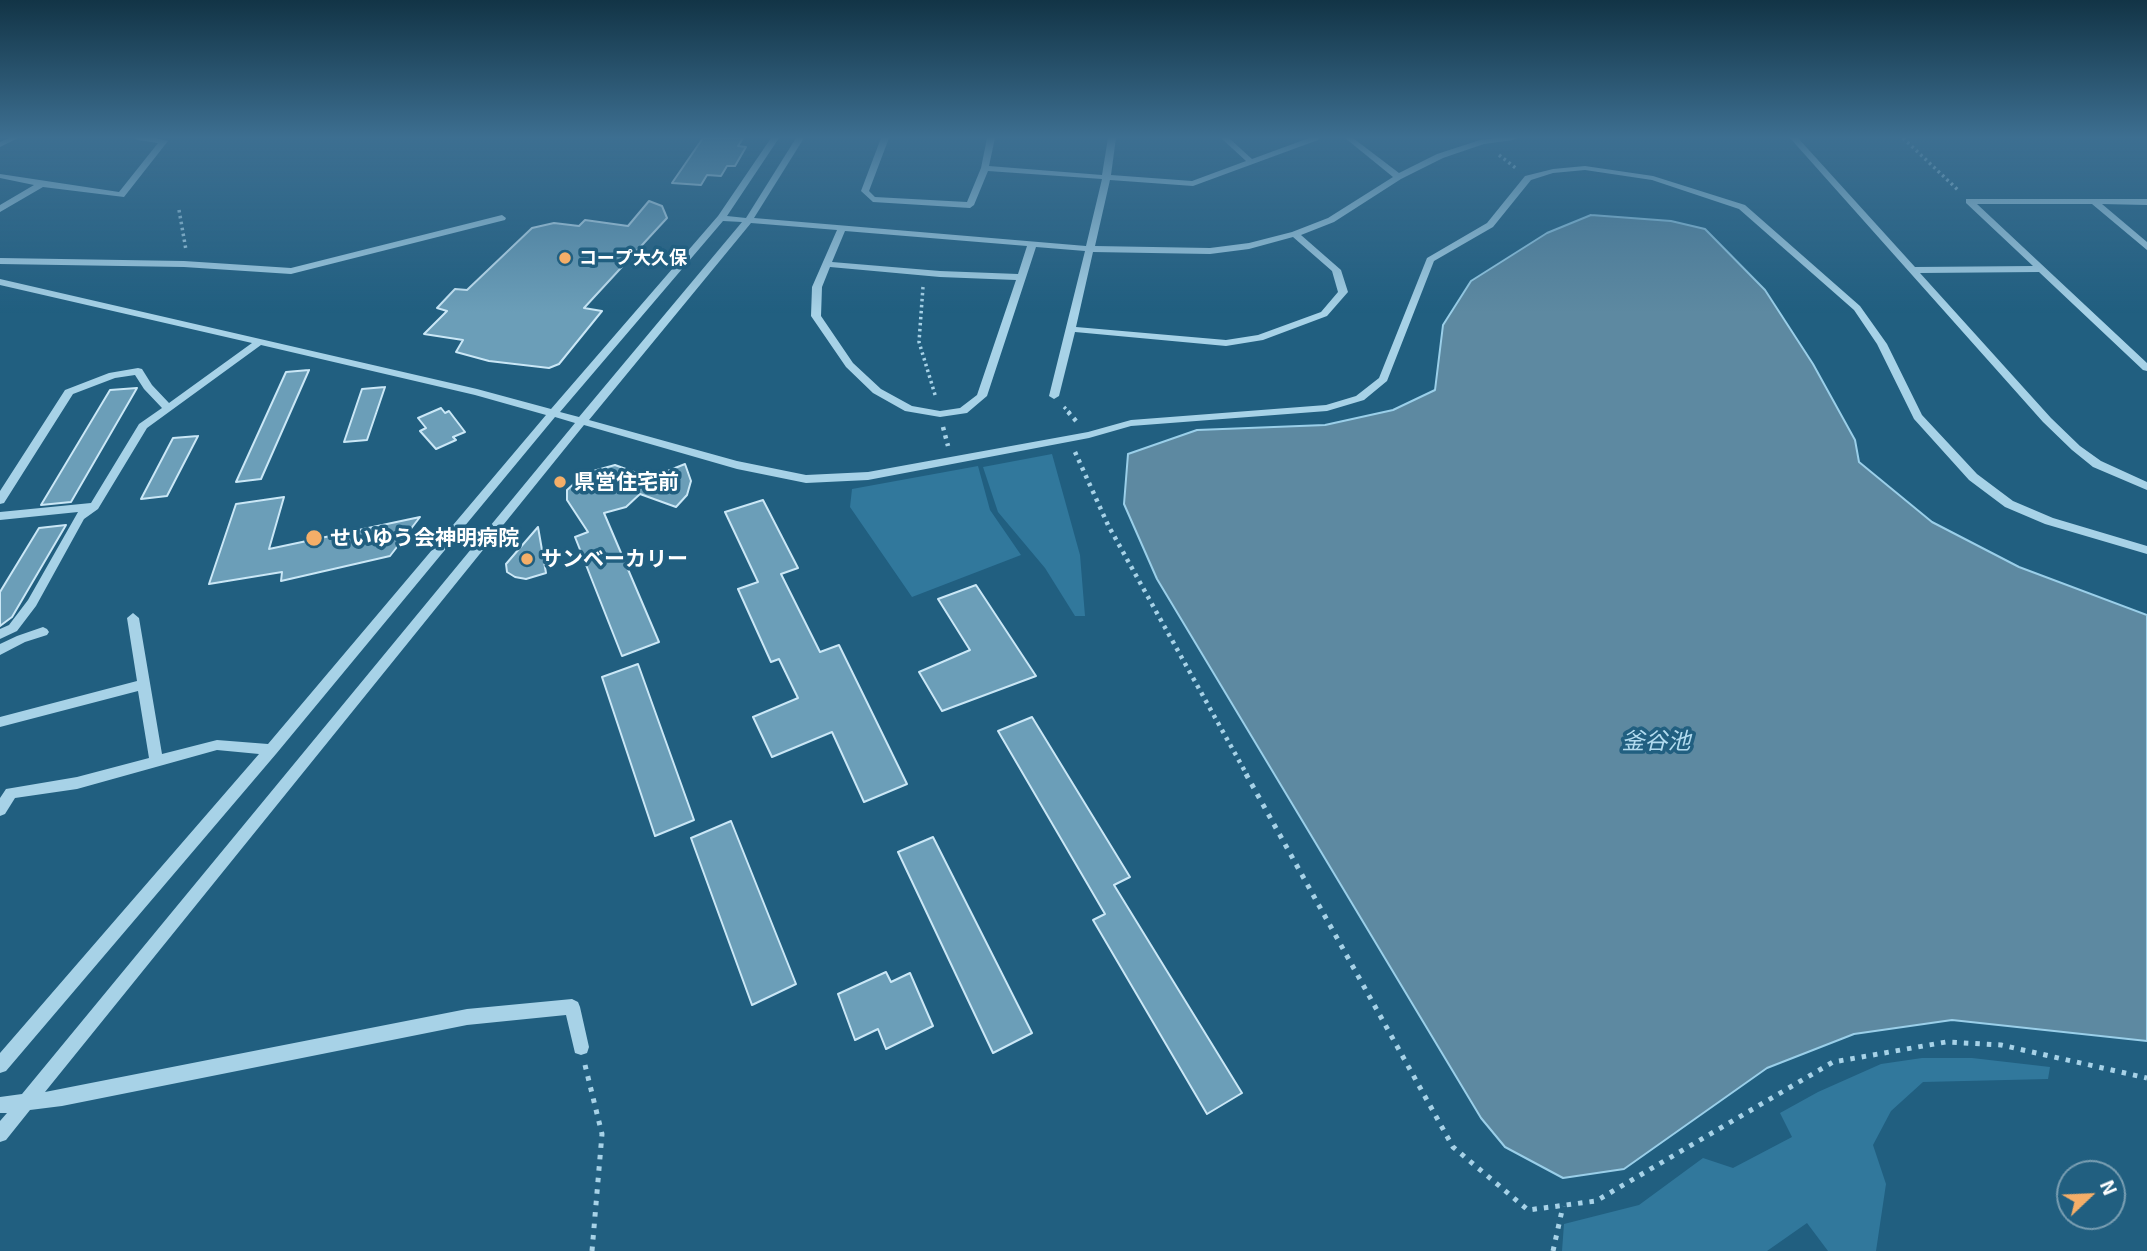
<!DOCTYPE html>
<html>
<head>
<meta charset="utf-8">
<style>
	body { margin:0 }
	#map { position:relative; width:2147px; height:1251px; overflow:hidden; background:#215f80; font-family:"Exo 2",sans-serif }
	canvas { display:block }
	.north { position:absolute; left:2056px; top:1160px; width:70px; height:70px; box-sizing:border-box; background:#215f80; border:2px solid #7a9fb3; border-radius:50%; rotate:67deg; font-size:19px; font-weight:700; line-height:28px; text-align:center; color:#fff }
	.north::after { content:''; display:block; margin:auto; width:24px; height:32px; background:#f4ae68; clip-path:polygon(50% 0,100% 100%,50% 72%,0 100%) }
</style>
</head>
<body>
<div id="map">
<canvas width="2147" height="1251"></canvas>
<div class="north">N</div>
</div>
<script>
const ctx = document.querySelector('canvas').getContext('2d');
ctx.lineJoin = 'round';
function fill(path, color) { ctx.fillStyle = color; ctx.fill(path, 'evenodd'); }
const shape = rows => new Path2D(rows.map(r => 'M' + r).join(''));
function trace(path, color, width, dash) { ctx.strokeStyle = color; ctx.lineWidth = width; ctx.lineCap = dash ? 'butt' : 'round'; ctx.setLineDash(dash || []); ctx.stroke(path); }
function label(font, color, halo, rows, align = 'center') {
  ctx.font = font + ' "Exo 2","Noto Sans JP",sans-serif'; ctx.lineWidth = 7; ctx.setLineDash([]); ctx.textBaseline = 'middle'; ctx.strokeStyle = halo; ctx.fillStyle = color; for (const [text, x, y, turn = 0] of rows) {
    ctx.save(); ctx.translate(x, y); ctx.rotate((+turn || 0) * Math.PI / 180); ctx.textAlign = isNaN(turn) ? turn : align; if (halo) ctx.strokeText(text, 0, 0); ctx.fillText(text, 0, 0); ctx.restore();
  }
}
fill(shape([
	[1052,454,1080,555,1085,616,1075,616,1045,568,998,512,983,467],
	[978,466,990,510,1021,555,912,597,850,507,852,489],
	[1922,1058,1972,1058,2050,1067,2048,1079,1923,1082,1891,1111,1873,1145,1886,1184,1876,1251,1828,1251,1807,1223,1767,1251,1562,1251,1564,1224,1639,1205,1703,1158,1733,1168,1792,1137,1780,1113,1818,1092,1881,1064]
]), '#31789c');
const water = shape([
	[1591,215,1671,221,1705,229,1765,290,1813,364,1855,440,1859,462,1932,522,2019,567,2147,615,2147,1041,1952,1020,1854,1034,1767,1068,1624,1169,1563,1178,1505,1147,1481,1118,1157,579,1124,504,1128,454,1197,430,1325,425,1393,410,1435,390,1443,325,1471,281,1547,233,1591,215]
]);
fill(water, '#5d89a1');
trace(water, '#9acfe9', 2);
const building = shape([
	[703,138,743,138,738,146,746,147,735,166,727,166,721,176,707,175,701,185,672,183,703,138],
	[649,201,662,206,667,218,584,308,602,311,559,364,549,368,489,361,456,352,463,340,424,334,447,311,437,308,455,289,467,290,532,228,554,223,579,226,585,220,628,226,649,201],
	[309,370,261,479,236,482,286,372,309,370],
	[385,387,367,440,344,442,362,389,385,387],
	[137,388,71,502,41,505,110,390,137,388],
	[441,408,445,413,449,411,465,432,453,437,456,440,436,449,420,431,426,428,418,418,441,408],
	[198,436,167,496,141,499,173,438,198,436],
	[685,464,691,481,687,495,676,507,640,494,626,507,604,513,659,642,622,656,575,537,588,532,567,500,567,490,586,473,615,465,650,478,685,464],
	[284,497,269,549,420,517,390,556,281,581,282,572,209,584,236,504,284,497],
	[763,500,798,568,781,574,820,652,839,645,907,784,864,802,832,732,772,757,753,717,798,698,779,659,771,662,738,589,758,582,725,512,763,500],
	[66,525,12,617,0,626,0,592,39,528,66,525],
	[538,527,546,573,526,579,515,577,507,572,506,564,538,527],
	[976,585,1036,676,942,711,919,672,970,650,938,599,976,585],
	[638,664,694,820,655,836,602,677,638,664],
	[1032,717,1130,877,1114,885,1242,1093,1207,1114,1093,920,1105,914,998,731,1032,717],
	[731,821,796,984,752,1005,691,838,731,821],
	[933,837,1032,1033,993,1053,898,852,933,837],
	[886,972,891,982,910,973,933,1026,886,1049,878,1029,855,1040,838,994,886,972]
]);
fill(building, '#6b9eb8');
trace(building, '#cae7f6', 2);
trace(shape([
	[1903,138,1958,190],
	[1499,155,1517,169],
	[179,210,186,250],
	[923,287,919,342,936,398],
	[1064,407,1070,413]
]), '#a7d2e7', 3.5, [2.5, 3.5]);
trace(shape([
	[1068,412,1077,422],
	[943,427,948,446],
	[1075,452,1108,525,1247,775]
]), '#a7d2e7', 4.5, [3.5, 5]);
trace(shape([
	[1246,774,1453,1147,1528,1210,1596,1201,1833,1062,1946,1042,2001,1045,2147,1078],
	[585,1065,602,1134,592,1251],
	[1553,1251,1563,1206]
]), '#a7d2e7', 5, [4.5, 7]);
fill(shape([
	[9,138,18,138,0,147,0,142,9,138],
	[134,138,155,138,168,141,124,197,43,187,0,212,0,205,34,185,0,178,0,174,119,192,158,143,138,140,134,138],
	[771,138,779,138,727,216,746,218,796,138,804,138,754,218,1086,246,1102,179,988,171,974,205,970,208,873,202,861,191,881,138,889,138,869,191,875,197,967,202,981,168,987,138,995,138,989,166,1102,175,1108,138,1116,138,1111,175,1192,181,1246,161,1221,138,1229,138,1252,159,1309,138,1319,138,1318,140,1193,186,1110,180,1095,246,1210,248,1249,243,1292,232,1328,218,1393,177,1345,138,1353,138,1399,173,1437,154,1480,140,1498,138,1517,138,1513,140,1484,144,1443,158,1401,179,1334,222,1301,235,1341,270,1348,292,1327,316,1263,340,1226,346,1075,332,1059,396,1054,399,1049,396,1085,251,1036,247,987,396,967,413,940,417,905,411,873,393,846,367,811,316,812,287,837,230,751,223,589,420,737,461,806,475,868,472,1088,432,1131,420,1326,405,1356,396,1379,378,1427,258,1487,223,1525,176,1553,169,1585,166,1653,176,1745,205,1860,306,1887,344,1922,415,1977,474,2013,501,2053,518,2147,546,2147,554,2045,524,2005,507,1969,480,1914,419,1877,344,1854,310,1739,209,1652,180,1585,170,1553,173,1531,180,1493,227,1434,261,1387,381,1364,400,1327,411,1131,426,1089,438,868,480,806,483,737,469,584,425,45,1092,467,1009,572,999,578,1002,580,1007,589,1047,587,1053,581,1055,575,1053,566,1015,467,1025,62,1106,30,1110,6,1140,0,1142,0,1121,7,1113,0,1113,0,1097,22,1094,575,423,555,417,276,754,6,1071,0,1073,0,1053,259,754,217,750,77,789,15,798,5,814,0,816,0,798,6,789,77,777,149,758,138,691,0,727,0,717,137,681,127,618,133,613,139,618,162,754,217,740,268,744,546,415,475,395,261,345,147,428,98,509,84,519,36,606,17,631,0,639,0,629,9,625,28,600,78,512,0,520,0,512,91,503,139,424,162,408,144,389,135,375,115,378,73,394,4,503,0,504,0,491,65,390,109,373,138,368,142,369,152,385,169,403,252,343,0,285,0,279,477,389,551,409,718,216,771,138],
	[723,221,742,222,579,417,560,412,723,221],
	[845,231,1027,246,1018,274,940,271,832,262,845,231],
	[1293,237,1332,271,1338,292,1321,312,1258,335,1226,340,1076,327,1093,252,1210,254,1249,249,1293,237],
	[830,267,940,277,1016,280,977,395,960,408,940,411,912,406,881,389,853,363,821,316,822,287,830,267],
	[1790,138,1798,138,1915,267,2033,266,1966,203,1966,199,2147,199,2147,205,2102,204,2147,242,2147,250,2092,204,1977,204,2147,363,2147,371,2143,370,2039,272,1920,273,2051,418,2080,446,2101,461,2147,482,2147,490,2093,467,2072,450,2043,422,1790,138],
	[502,215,506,218,505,220,291,274,184,267,0,264,0,258,184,261,291,268,502,215],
	[43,627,47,629,49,632,47,635,25,642,0,655,0,644,17,636,43,627]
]), '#a7d2e7');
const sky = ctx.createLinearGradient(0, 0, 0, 313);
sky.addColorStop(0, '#123446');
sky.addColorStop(0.44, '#3d6f91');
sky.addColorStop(1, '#3d6f9100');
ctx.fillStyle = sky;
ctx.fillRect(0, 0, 2147, 313);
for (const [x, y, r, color] of [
	[565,258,7,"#f4ae68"],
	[560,482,7,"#f4ae68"],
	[314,538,9,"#f4ae68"],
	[527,559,7,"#f4ae68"]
]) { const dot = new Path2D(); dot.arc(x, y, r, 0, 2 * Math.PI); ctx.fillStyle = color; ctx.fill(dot); trace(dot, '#215f80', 2.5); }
label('bold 18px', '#fff', '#215f80', [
	["コープ大久保",579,258]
], 'left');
label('bold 21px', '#fff', '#215f80', [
	["県営住宅前",574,482],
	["せいゆう会神明病院",330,538],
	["サンベーカリー",541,559]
], 'left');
label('italic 23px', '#b2dbef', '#215f80', [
	["釜谷池",1656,741]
]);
</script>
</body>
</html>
